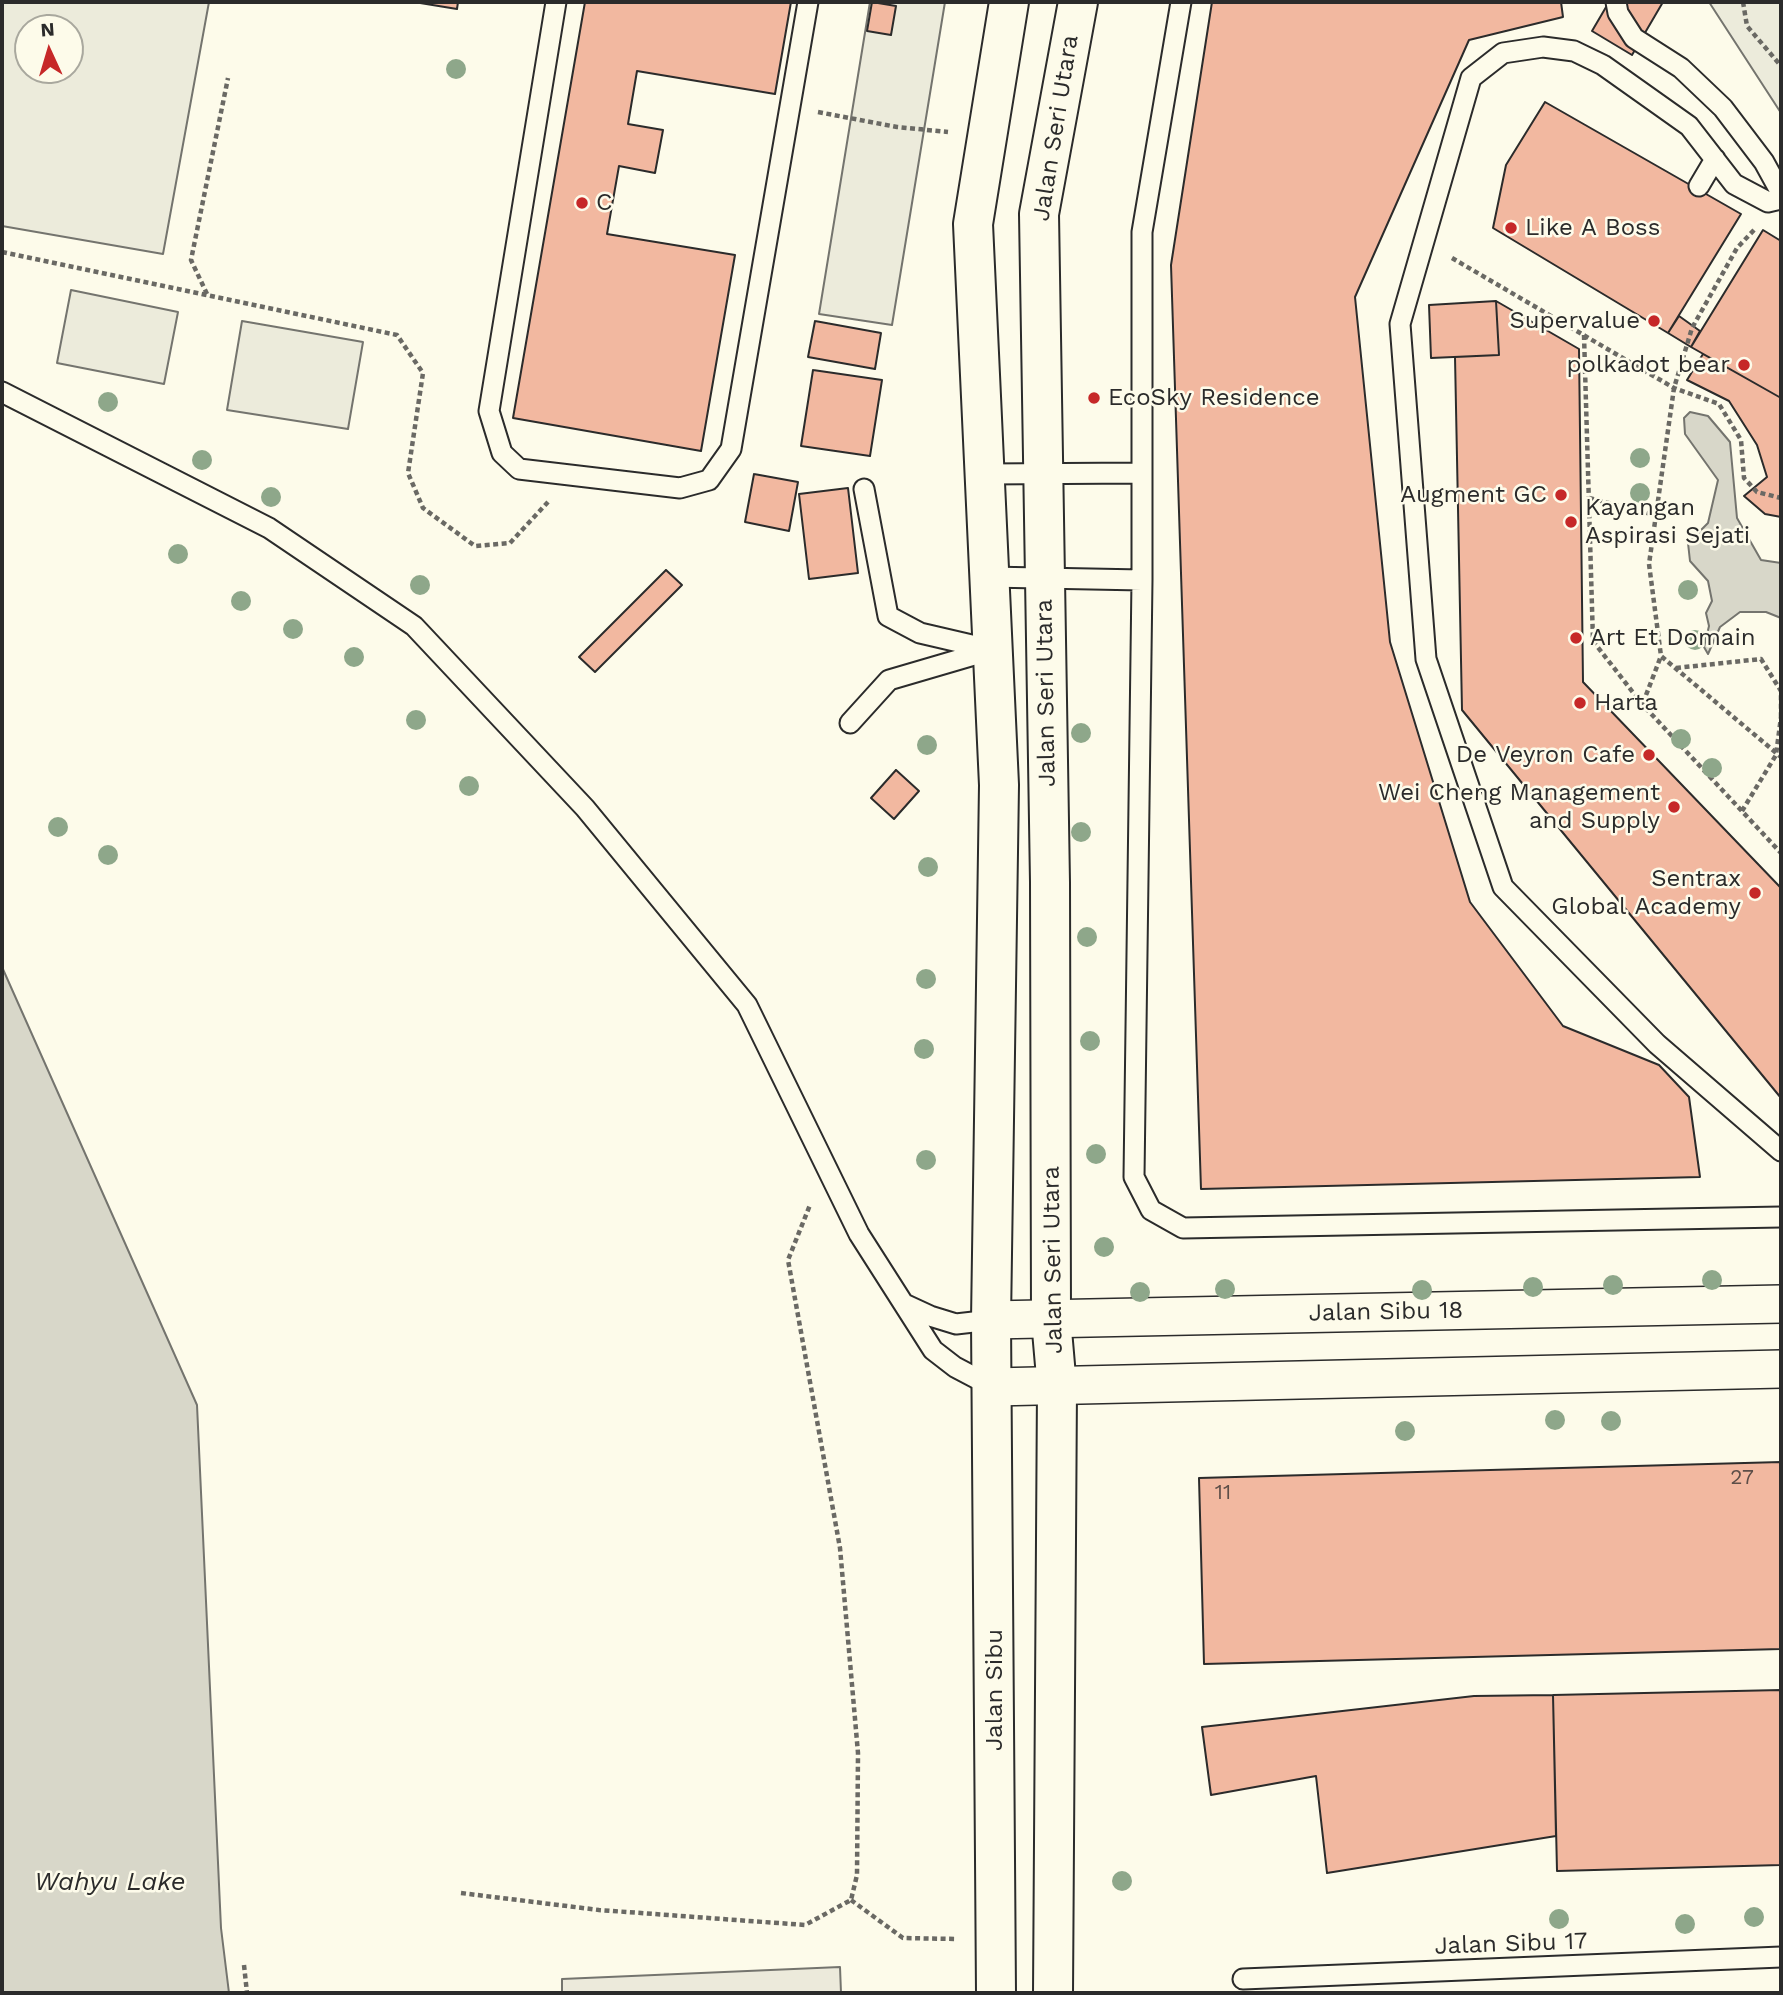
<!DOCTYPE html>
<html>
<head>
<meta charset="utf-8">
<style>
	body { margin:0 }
	#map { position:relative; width:1783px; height:1995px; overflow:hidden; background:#fdfbea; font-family:"Work Sans",sans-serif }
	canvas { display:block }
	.frame { position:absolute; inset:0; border:4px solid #2b2b2b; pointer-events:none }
	.north { position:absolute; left:14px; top:14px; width:70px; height:70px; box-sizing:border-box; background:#fdfbea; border:2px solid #a9a89e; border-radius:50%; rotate:356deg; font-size:19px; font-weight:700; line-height:28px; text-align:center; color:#2b2b2b }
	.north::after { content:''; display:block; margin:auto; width:24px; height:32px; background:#c62828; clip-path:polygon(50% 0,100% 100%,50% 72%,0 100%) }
</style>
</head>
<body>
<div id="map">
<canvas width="1783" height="1995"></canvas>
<div class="frame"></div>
<div class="north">N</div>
</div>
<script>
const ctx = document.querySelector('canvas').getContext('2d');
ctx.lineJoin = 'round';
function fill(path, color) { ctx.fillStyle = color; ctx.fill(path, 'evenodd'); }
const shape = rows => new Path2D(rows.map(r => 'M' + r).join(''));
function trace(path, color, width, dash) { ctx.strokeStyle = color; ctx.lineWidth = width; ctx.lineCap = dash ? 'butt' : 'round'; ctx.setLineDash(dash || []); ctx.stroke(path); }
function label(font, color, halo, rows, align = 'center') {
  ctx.font = font + ' "Work Sans",sans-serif'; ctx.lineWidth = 5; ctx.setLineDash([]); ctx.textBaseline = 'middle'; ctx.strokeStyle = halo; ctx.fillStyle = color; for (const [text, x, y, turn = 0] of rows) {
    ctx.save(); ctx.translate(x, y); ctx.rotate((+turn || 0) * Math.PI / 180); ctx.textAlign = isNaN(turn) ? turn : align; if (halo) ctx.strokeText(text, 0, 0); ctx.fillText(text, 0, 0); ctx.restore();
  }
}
const green = shape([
	[2,2,209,2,163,254,2,226,2,2],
	[28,28,70,28,70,70,28,70,28,28],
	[870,2,945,2,892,325,819,314,870,2],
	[1709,2,1781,2,1781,113,1709,2],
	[71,290,178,312,164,384,57,363,71,290],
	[242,321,363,342,348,429,227,410,242,321]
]);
fill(green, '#ecebdb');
trace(green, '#74746e', 2);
const parking = shape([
	[840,1967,841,1993,562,1993,562,1979,840,1967]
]);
fill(parking, '#eceadb');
trace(parking, '#74746e', 2);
const water = shape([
	[1690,412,1708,416,1730,442,1737,518,1761,560,1781,563,1781,618,1766,612,1740,612,1720,627,1708,654,1704,647,1709,626,1706,613,1712,601,1708,581,1690,561,1688,543,1708,523,1718,480,1685,434,1684,418,1690,412],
	[2,967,197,1405,221,1928,229,1993,2,1993,2,967]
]);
fill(water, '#d8d7c9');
trace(water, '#74746e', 2);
const building = shape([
	[414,2,458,2,457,9,414,2],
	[585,2,791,2,775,94,637,71,628,124,663,130,655,173,619,166,607,234,735,255,701,451,513,418,585,2],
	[872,2,896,6,891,35,867,31,872,2],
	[1212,2,1561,2,1563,17,1469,40,1355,297,1390,642,1470,902,1563,1026,1659,1065,1689,1097,1700,1177,1201,1189,1171,265,1212,2],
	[1609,2,1663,2,1632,55,1592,31,1609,2],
	[1545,102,1741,214,1668,333,1493,228,1506,165,1545,102],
	[1763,230,1781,241,1781,398,1691,347,1763,230],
	[1496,301,1579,349,1583,682,1781,888,1781,1098,1462,710,1455,357,1499,355,1496,301],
	[1496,301,1499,355,1431,358,1429,305,1496,301],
	[1679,316,1700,331,1691,347,1668,333,1679,316],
	[815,321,881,333,875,369,808,357,815,321],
	[1703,354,1781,398,1781,517,1765,514,1744,496,1767,477,1757,445,1729,401,1687,380,1703,354],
	[813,370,882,380,870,456,801,446,813,370],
	[754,474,798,482,789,531,745,522,754,474],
	[848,488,858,573,809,579,799,494,848,488],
	[666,570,682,585,595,672,579,657,666,570],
	[896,770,919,791,894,819,871,798,896,770],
	[1781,1462,1781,1649,1204,1664,1199,1478,1781,1462],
	[1781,1690,1781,1865,1557,1871,1553,1695,1781,1690],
	[1553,1695,1556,1836,1327,1873,1316,1776,1211,1795,1202,1727,1474,1696,1553,1695]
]);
fill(building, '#f2b8a0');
trace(building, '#2b2b2b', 2);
const lane = shape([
	[556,2,489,411,502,453,519,469,680,488,709,480,731,449,808,2],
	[1181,2,1142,232,1142,580,1134,1177,1151,1210,1183,1228,1781,1217],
	[1616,2,1618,13,1634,38,1681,68,1723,108,1764,162,1781,193],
	[1699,186,1715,159],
	[1781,199,1768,202,1734,184,1689,126,1603,65,1574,51,1543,47,1503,53,1471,78,1400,324,1426,659,1503,887,1657,1044,1781,1151],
	[2,392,269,528,414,626,585,808,747,1005,859,1234,933,1350,955,1367,993,1387],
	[985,474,1141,473],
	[864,489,888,616,920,633,993,650],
	[989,577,1142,580],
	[850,723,889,680,988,651],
	[904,1304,930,1316,956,1324,991,1320],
	[1243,1979,1781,1957]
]);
const street = shape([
	[991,1320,1781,1304],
	[993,1387,1781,1369]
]);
const secondary = shape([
	[996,1993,991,1320,999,785,973,224,1009,2],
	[1053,1993,1057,1388,1051,1319,1050,882,1039,214,1078,2]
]);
trace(lane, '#2b2b2b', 23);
trace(street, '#2b2b2b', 40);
trace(secondary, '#2b2b2b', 42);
trace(shape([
	[1743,2,1747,26,1781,66],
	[818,112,897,127,948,132],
	[1754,230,1737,248,1692,328,1674,388,1649,564,1661,656,1781,757],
	[2,252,397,335,423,373,408,473,423,508,475,546,510,543,548,502],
	[1452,258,1674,388,1719,404,1741,440,1744,478,1757,492,1781,498],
	[207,294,191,260,228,78],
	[1584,335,1593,641,1642,704,1781,853],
	[1589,498,1655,515],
	[1676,668,1761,659,1781,691,1781,717],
	[1643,703,1661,656],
	[1742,811,1776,755,1781,717],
	[461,1893,599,1910,805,1925,851,1900,857,1875,858,1753,840,1548,788,1260,810,1205],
	[851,1900,903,1938,957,1939],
	[244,1965,247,1993]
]), '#6a6964', 4.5, [5, 3.5]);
trace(lane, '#fdfbea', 19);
trace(street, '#fdfbea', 37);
trace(secondary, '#fdfbea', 38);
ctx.fillStyle = '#8ea78a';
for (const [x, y] of [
	[456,69],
	[108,402],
	[1640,458],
	[202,460],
	[1640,493],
	[271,497],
	[178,554],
	[420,585],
	[1688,590],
	[241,601],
	[293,629],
	[1695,640],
	[354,657],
	[416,720],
	[1081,733],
	[1681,739],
	[927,745],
	[1712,768],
	[469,786],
	[58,827],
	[1081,832],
	[108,855],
	[928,867],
	[1087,937],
	[926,979],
	[1090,1041],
	[924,1049],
	[1096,1154],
	[926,1160],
	[1104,1247],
	[1712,1280],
	[1613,1285],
	[1533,1287],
	[1225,1289],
	[1422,1290],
	[1140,1292],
	[1555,1420],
	[1611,1421],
	[1405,1431],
	[1122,1881],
	[1754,1917],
	[1559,1919],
	[1685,1924]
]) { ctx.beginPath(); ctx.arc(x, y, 10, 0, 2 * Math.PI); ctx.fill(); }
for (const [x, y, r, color] of [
	[582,203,7,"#c62828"],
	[1511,228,7,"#c62828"],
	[1654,321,7,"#c62828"],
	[1744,365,7,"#c62828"],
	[1094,398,7,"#c62828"],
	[1561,495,7,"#c62828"],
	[1571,522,7,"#c62828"],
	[1576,638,7,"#c62828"],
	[1580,703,7,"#c62828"],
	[1649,755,7,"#c62828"],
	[1674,807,7,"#c62828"],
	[1755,893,7,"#c62828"]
]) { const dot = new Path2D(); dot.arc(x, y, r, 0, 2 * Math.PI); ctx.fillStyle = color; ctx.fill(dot); trace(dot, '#fdfbea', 2.5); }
label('21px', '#5d4e48', null, [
	["27",1742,1478],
	["11",1223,1493]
]);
label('24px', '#2b2b2b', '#fdfbea', [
	["Jalan Seri Utara",1056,128,-81],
	["Jalan Seri Utara",1046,693,-91],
	["Jalan Seri Utara",1053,1260,-91],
	["Jalan Sibu 18",1386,1312,-1],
	["Jalan Sibu",995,1690,-90],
	["Jalan Sibu 17",1511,1944,-2]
]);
label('24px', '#2b2b2b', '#fdfbea', [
	["C",596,203],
	["Like A Boss",1525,228],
	["Supervalue",1640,321,"right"],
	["polkadot bear",1730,365,"right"],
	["EcoSky Residence",1108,398],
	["Augment GC",1547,495,"right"],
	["Kayangan",1585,508],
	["Aspirasi Sejati",1585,536],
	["Art Et Domain",1590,638],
	["Harta",1594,703],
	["De Veyron Cafe",1635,755,"right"],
	["Wei Cheng Management",1660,793,"right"],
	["and Supply",1660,821,"right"],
	["Sentrax",1741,879,"right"],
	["Global Academy",1741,907,"right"]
], 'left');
label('italic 26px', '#2b2b2b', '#fdfbea', [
	["Wahyu Lake",110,1882]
]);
</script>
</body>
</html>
